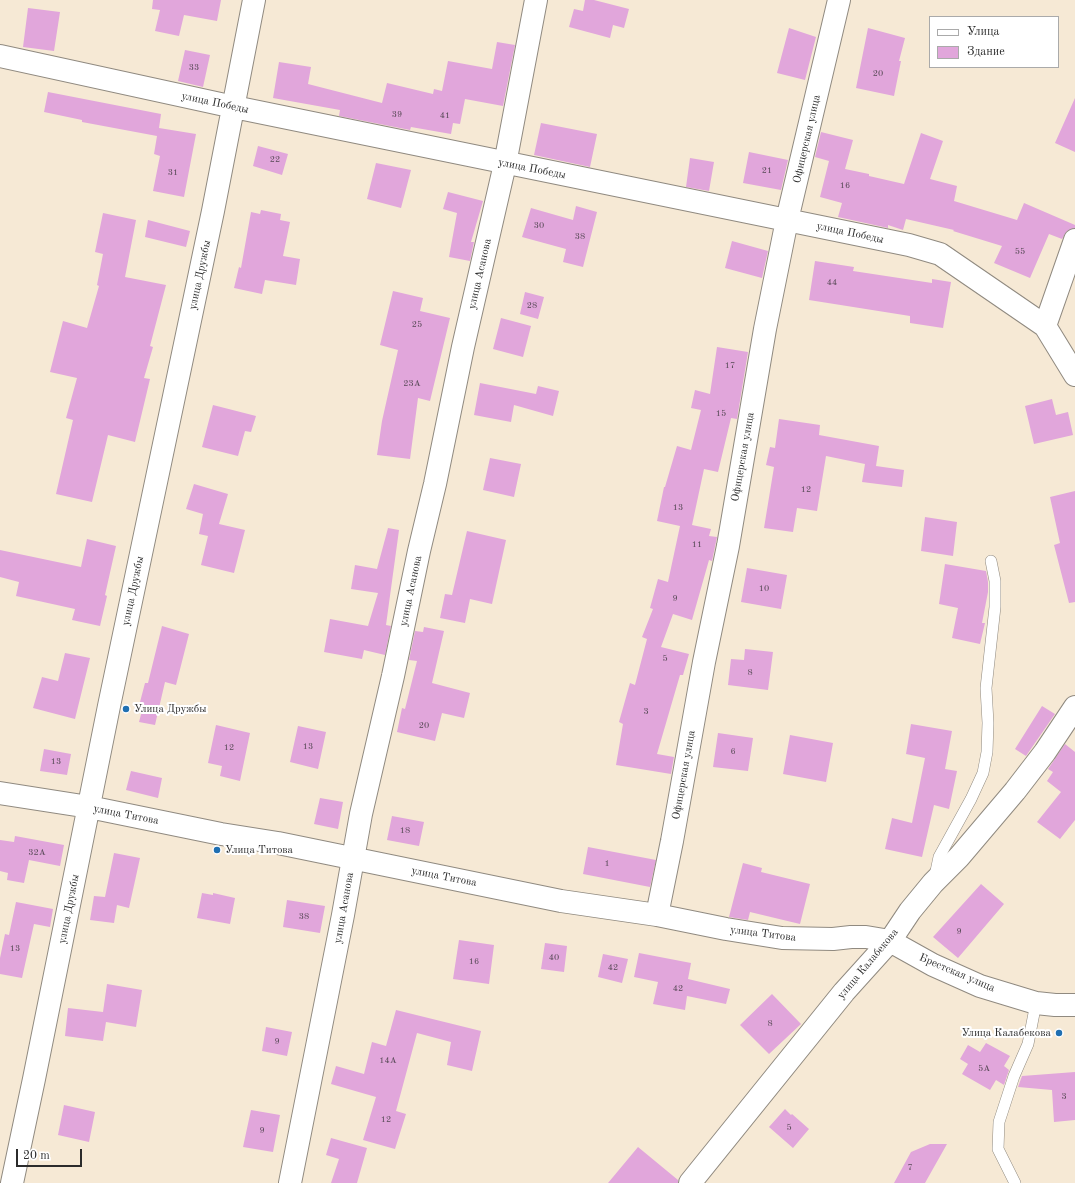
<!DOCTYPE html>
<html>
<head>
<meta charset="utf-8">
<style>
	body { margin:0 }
	#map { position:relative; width:1075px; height:1183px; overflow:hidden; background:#f6e9d5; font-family:"Old Standard TT",serif }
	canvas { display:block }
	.legend { position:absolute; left:929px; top:16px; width:130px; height:52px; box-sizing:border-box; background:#fff; border:1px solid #aaa; margin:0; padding:5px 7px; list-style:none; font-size:12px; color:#2b2b2b }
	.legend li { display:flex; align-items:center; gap:8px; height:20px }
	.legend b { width:20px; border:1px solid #aaa }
	.scale { position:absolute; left:16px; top:1149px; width:66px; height:18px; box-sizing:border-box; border:2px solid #2b2b2b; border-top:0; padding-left:5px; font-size:12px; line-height:14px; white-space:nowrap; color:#2b2b2b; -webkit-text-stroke:3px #fff; paint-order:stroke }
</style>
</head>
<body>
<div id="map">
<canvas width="1075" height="1183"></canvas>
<ul class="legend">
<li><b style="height:5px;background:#fff"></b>Улица</li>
<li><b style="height:11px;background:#e1a6db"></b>Здание</li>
</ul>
<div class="scale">20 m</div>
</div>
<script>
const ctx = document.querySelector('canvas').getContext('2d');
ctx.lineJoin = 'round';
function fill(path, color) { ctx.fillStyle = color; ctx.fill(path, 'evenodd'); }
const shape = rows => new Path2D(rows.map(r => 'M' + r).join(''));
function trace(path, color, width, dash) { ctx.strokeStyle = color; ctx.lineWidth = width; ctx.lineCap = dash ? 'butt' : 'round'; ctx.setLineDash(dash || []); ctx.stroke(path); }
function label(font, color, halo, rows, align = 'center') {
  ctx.font = font + ' "Old Standard TT",serif'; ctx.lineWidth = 4; ctx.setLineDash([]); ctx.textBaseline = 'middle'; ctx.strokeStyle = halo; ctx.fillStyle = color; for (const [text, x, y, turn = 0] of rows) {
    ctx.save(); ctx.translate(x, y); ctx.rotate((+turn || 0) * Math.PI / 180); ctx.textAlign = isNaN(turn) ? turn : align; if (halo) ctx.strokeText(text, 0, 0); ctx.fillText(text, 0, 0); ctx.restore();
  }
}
fill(shape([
	[153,0,221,0,217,21,184,15,179,36,155,31,160,10,152,9],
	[585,0,594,0,629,9,624,28,613,25,610,38,569,27,574,9,583,11],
	[28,8,60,12,54,51,23,47],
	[789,28,816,37,805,80,777,73],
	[868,28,905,38,899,61,901,61,894,96,856,88],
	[497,42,515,45,503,106,465,99,460,124,453,123,451,134,411,127,410,130,339,116,340,110,273,98,279,62,311,67,308,84,382,103,387,83,433,94,434,89,442,91,448,61,492,69],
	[185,50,210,55,203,87,178,81],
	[48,92,161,114,159,128,196,134,184,197,153,191,160,156,154,154,157,136,82,122,82,120,44,112],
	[1075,98,1075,152,1055,143],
	[541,123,597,134,590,167,534,155],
	[821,132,853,140,845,169,869,174,869,176,904,184,921,133,943,141,930,179,957,186,954,201,1017,220,1024,203,1075,225,1075,228,1067,231,1062,239,1049,234,1030,278,994,263,1002,246,953,231,954,230,906,219,903,230,888,225,888,228,838,217,842,203,820,197,829,161,815,157],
	[258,146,288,154,282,175,253,166],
	[749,152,788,160,781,190,743,183],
	[690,158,714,162,709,191,686,187],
	[376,163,411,170,401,208,367,199],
	[448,192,483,201,471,242,474,242,470,261,449,257,457,213,443,209],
	[576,206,597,212,583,267,563,262,566,249,522,237,531,208,573,220],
	[261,210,281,214,280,220,290,222,283,256,300,259,296,285,265,280,262,294,234,288,239,267,241,268,251,212,260,214],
	[103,213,136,220,125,277,166,285,150,346,153,347,144,378,150,379,135,442,108,435,92,502,56,494,73,420,66,418,77,378,50,372,63,321,87,328,99,286,97,285,103,254,95,252],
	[148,220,190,231,186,247,145,237],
	[732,241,768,251,762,278,725,268],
	[815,261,854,267,853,271,932,283,932,279,951,282,943,328,910,323,910,316,809,300],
	[393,291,423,298,420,311,450,318,430,401,418,398,410,459,377,455,382,421,398,350,380,345],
	[525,292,544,297,538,319,520,314],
	[501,318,531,326,523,357,493,349],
	[717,347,748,352,737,419,731,418,718,472,704,469,692,525,711,529,709,536,717,537,712,561,709,560,692,620,673,614,661,647,689,654,683,675,680,675,657,754,674,757,671,774,616,765,623,724,619,722,630,683,635,685,647,639,642,637,653,609,650,608,658,579,668,582,680,526,657,521,664,487,665,487,677,446,691,450,701,410,691,408,695,390,710,394],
	[480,383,536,394,538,386,559,391,553,416,514,405,511,422,474,415],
	[1052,399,1056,415,1068,412,1073,435,1034,444,1025,406],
	[213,405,256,416,251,432,245,431,238,456,202,447],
	[779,419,820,425,819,435,879,446,876,466,904,470,902,487,862,482,865,464,826,456,817,511,797,508,793,532,764,528,774,467,766,465,770,447,775,448],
	[490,458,521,464,514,497,483,490],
	[194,484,228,494,219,524,245,530,234,573,201,565,208,536,199,534,203,514,186,509],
	[1075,491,1075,602,1069,603,1054,545,1060,543,1050,497],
	[925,517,957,522,953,556,921,551],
	[388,528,399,530,386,625,391,626,385,655,364,650,362,659,324,652,330,619,368,626,378,593,351,589,355,565,377,569],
	[467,531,506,540,492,604,470,599,465,623,440,618,445,594,452,595],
	[87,539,116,546,105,595,107,596,100,626,72,620,75,609,16,596,19,582,0,577,0,550,81,567],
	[945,564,986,571,988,582,988,592,982,623,985,623,980,644,952,638,958,608,939,604],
	[747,568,787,575,781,609,741,602],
	[162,626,189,634,176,685,165,682,155,725,139,722,144,703,140,702,145,683,148,683],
	[424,627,444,631,432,683,470,693,464,718,442,713,435,741,397,732,402,708,405,709,417,661,409,660,415,631,423,632],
	[745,649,773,652,768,690,728,685,731,659,744,660],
	[65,653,90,658,75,719,33,708,42,677,58,681],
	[1042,706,1055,714,1026,756,1015,749],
	[911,724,952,731,945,769,957,771,949,809,934,805,922,857,885,849,892,818,912,823,925,758,906,754],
	[216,725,250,733,240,781,220,776,222,766,208,763],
	[298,726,326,732,318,769,290,762],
	[718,733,753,738,748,771,713,767],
	[790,735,833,743,826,782,783,774],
	[1065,744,1075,752,1075,820,1060,839,1037,822,1061,792,1047,781,1053,772,1048,769],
	[44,749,71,754,67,775,40,771],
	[131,771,162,778,158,798,126,790],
	[320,798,343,802,338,829,314,824],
	[392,816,424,822,419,846,387,840],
	[15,836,64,845,60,866,29,860,24,883,7,880,8,873,0,871,0,840,14,842],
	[588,847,656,860,650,887,583,874],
	[114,853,140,858,129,908,117,905,114,923,90,920,94,896,105,897],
	[743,863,762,868,761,872,810,884,800,924,750,912,748,920,729,917],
	[981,884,1004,904,958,958,933,937],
	[202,893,213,895,213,893,235,898,230,924,197,918],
	[287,900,325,906,320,933,283,927],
	[16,902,53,909,50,927,34,924,22,978,0,974,0,958,5,934,9,935],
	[459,940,494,945,489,984,453,979],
	[545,943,567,946,564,972,541,969],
	[639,953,691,963,688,979,730,989,726,1004,687,996,685,1010,653,1004,658,982,634,977],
	[603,954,628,959,622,983,598,977],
	[107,984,142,990,136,1027,106,1022,103,1041,65,1036,68,1008,103,1012],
	[772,994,801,1024,769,1054,740,1025],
	[396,1010,481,1031,472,1071,447,1065,451,1042,417,1033,396,1111,406,1114,395,1149,363,1140,376,1097,331,1084,336,1066,364,1074,372,1042,386,1046],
	[266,1027,292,1032,287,1056,262,1051],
	[986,1043,1010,1056,1004,1066,1009,1070,1004,1085,996,1080,990,1090,962,1074,968,1064,960,1059,968,1045,980,1052],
	[1075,1072,1075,1120,1054,1122,1052,1090,1018,1087,1022,1076],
	[64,1105,95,1112,89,1142,58,1135],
	[785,1109,791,1115,792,1114,809,1129,793,1148,769,1127],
	[251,1110,280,1115,273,1152,243,1147],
	[331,1138,367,1148,357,1183,331,1183,339,1159,326,1155],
	[930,1144,947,1144,925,1183,894,1183,911,1152],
	[638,1147,678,1180,678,1183,608,1183]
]), '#e1a6db');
const lane = shape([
	[935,876,939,857,971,799,983,773,987,752,988,723,986,688,995,607,995,581,991,561],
	[1015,1183,998,1149,999,1122,1014,1076,1028,1044,1036,1003]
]);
const street = shape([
	[0,56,234,107,909,245,940,254,1045,326],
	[1075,240,1045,326,1075,375],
	[0,793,89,807,221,834,278,843,561,901,657,915,726,929,782,938,833,939,851,937,866,937,890,941,933,965,980,986,1036,1003,1055,1005,1075,1005],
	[657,915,672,841,704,662,728,546,765,329,787,220,839,0],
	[12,1183,34,1079,109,706,213,211,254,0],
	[290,1183,343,915,361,814,393,676,419,551,435,484,463,347,505,164,536,0],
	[690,1183,844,992,890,941,910,911,933,883,959,857,1015,791,1045,752,1075,707]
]);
trace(lane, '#908a80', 12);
trace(street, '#908a80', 24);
trace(lane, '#fff', 11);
trace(street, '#fff', 22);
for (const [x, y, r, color] of [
	[126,709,4,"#1f6fb2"],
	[217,850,4,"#1f6fb2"],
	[1059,1033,4,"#1f6fb2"]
]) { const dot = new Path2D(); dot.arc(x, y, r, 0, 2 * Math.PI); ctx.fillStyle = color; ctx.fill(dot); trace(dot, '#fff', 1.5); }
label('9px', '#584a57', null, [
	["33",194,68],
	["20",878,74],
	["39",397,115],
	["41",445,116],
	["22",275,160],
	["21",767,171],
	["31",173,173],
	["16",845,186],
	["30",539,226],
	["38",580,237],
	["55",1020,252],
	["44",832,283],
	["28",532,306],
	["25",417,325],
	["17",730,366],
	["23А",412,384],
	["15",721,414],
	["12",806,490],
	["13",678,508],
	["11",697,545],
	["10",764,589],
	["9",675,599],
	["5",665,659],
	["8",750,673],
	["3",646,712],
	["20",424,726],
	["13",308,747],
	["12",229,748],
	["6",733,752],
	["13",56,762],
	["18",405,831],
	["32А",37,853],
	["1",607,864],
	["38",304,917],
	["9",959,932],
	["13",15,949],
	["40",554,958],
	["16",474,962],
	["42",613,968],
	["42",678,989],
	["8",770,1024],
	["9",277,1042],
	["14А",388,1061],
	["5А",984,1069],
	["3",1064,1097],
	["12",386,1120],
	["5",789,1128],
	["9",262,1131],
	["7",910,1168]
]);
label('11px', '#2b2b2b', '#fff', [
	["улица Победы",215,103,12],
	["Офицерская улица",807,139,-77],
	["улица Победы",532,169,11],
	["улица Победы",850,233,12],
	["улица Асанова",480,274,-77],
	["улица Дружбы",200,275,-78],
	["Офицерская улица",743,457,-80],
	["улица Дружбы",133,591,-78],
	["улица Асанова",411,591,-78],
	["Офицерская улица",684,775,-80],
	["улица Титова",126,815,11],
	["улица Титова",444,877,11],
	["улица Асанова",344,908,-80],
	["улица Дружбы",69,909,-79],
	["улица Титова",763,934,7],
	["улица Калабекова",868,964,-50],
	["Брестская улица",957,973,23]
]);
label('11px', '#2b2b2b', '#fff', [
	["Улица Дружбы",134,709],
	["Улица Титова",225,850],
	["Улица Калабекова",1051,1033,"right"]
], 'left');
</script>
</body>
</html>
